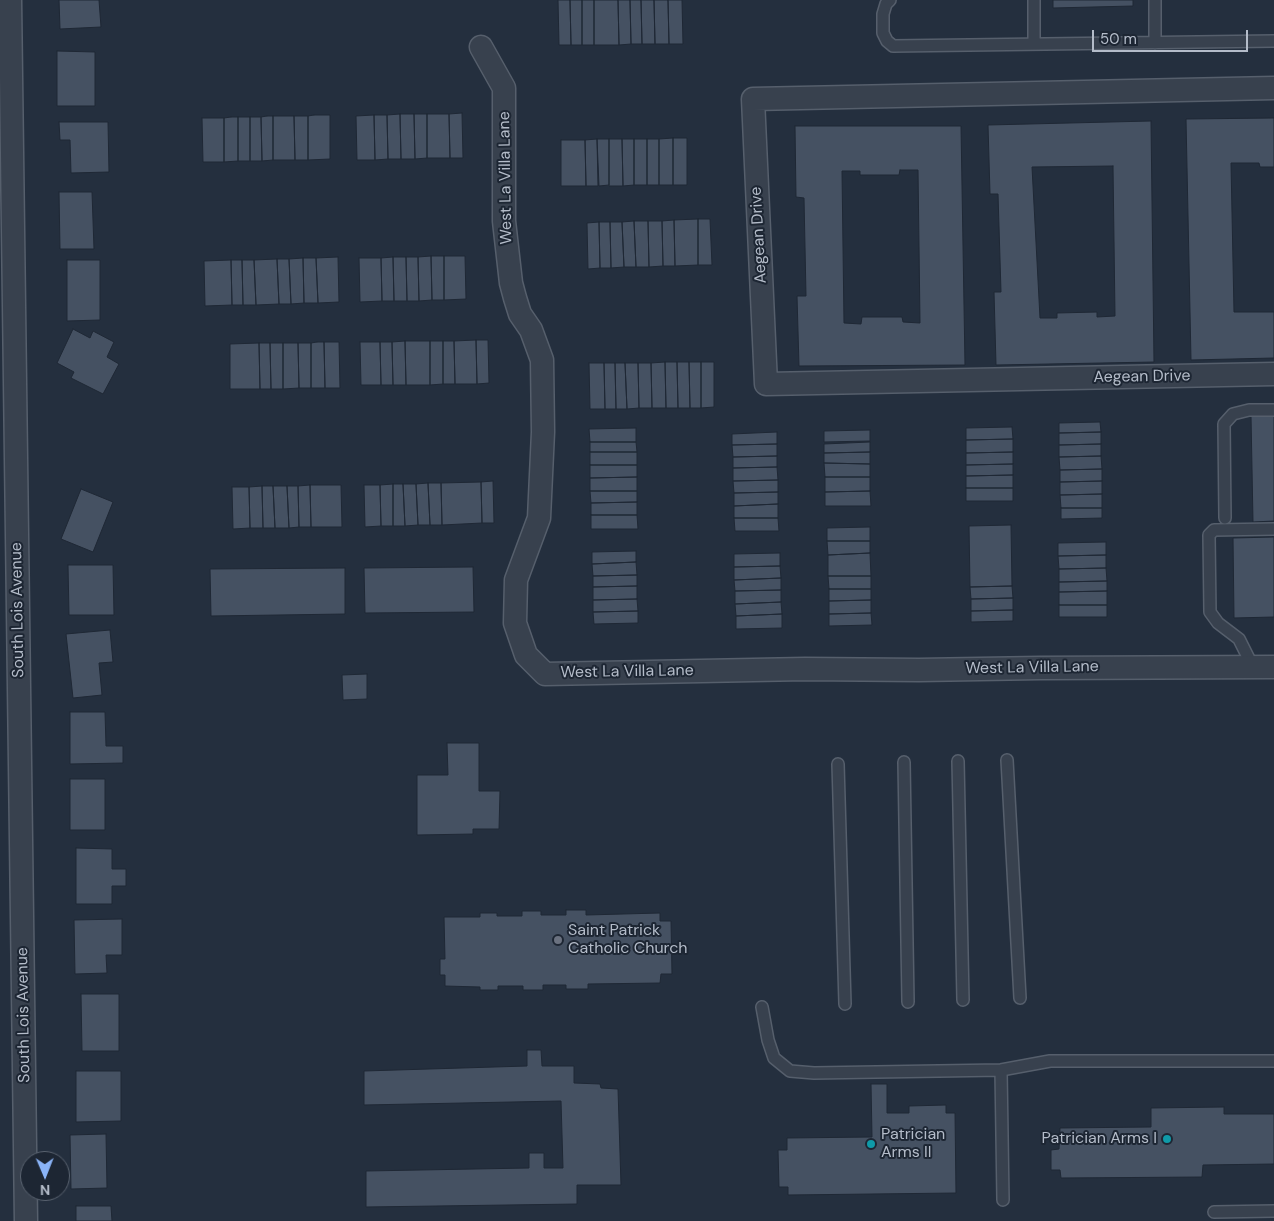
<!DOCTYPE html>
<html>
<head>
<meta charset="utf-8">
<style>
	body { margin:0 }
	#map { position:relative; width:1274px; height:1221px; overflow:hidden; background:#242f3e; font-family:"DM Sans",sans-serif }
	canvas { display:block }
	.north { position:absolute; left:20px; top:1151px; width:50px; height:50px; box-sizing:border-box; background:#1d2633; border:1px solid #59626f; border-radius:50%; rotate:179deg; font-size:14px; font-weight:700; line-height:20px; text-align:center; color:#b4bcc9 }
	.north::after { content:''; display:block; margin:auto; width:18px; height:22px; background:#8ab4f8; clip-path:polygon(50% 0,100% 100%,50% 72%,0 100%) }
	.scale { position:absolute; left:1092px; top:30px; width:156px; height:22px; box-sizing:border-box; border:2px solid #b4bcc9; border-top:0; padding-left:6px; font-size:15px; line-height:18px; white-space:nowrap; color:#b4bcc9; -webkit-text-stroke:4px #1d2633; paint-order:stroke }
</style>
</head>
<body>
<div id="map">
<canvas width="1274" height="1221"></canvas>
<div class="north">N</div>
<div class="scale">50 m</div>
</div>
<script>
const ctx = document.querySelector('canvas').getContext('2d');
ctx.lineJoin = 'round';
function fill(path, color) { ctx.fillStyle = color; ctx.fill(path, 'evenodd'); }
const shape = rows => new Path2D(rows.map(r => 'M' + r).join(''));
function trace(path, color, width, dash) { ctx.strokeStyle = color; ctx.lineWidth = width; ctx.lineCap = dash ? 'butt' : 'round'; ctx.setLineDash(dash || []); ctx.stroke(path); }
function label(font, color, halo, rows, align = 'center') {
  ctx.font = font + ' "DM Sans",sans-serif'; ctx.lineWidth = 4; ctx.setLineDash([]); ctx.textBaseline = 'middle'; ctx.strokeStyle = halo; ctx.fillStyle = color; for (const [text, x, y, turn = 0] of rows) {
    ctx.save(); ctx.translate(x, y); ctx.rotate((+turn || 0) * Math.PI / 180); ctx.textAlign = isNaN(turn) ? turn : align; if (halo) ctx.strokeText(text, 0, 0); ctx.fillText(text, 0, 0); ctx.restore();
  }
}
const building = shape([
	[59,0,99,0,101,27,60,29,59,0],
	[558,0,570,0,571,45,559,45,558,0],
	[570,0,582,0,582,45,571,45,570,0],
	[582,0,594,0,594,45,582,45,582,0],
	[594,0,618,0,619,45,594,45,594,0],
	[618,0,630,0,631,44,619,45,618,0],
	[630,0,641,0,642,44,631,44,630,0],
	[641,0,654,0,655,44,642,44,641,0],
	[654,0,668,0,669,44,655,44,654,0],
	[668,0,682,0,683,44,669,44,668,0],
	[1053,0,1133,0,1133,6,1053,8,1053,0],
	[57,51,95,52,95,106,57,106,57,51],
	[462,113,463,158,450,158,449,114,462,113],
	[400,114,414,114,415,159,401,159,400,114],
	[400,114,401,159,388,159,387,115,400,114],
	[414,114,427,114,427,158,415,159,414,114],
	[427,114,449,114,450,158,427,158,427,114],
	[314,115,330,115,330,159,308,160,308,116,314,115],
	[374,115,387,115,388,159,375,160,374,115],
	[374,115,375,160,357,160,356,116,374,115],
	[267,116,273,116,273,160,262,161,261,117,267,116],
	[273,116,294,116,295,160,273,160,273,116],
	[294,116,308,116,308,160,295,160,294,116],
	[231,117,238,117,238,161,224,162,224,118,231,117],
	[238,117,250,117,250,161,238,161,238,117],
	[250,117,261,117,262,161,250,161,250,117],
	[202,118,224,118,224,162,203,162,202,118],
	[1274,118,1274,167,1260,167,1259,163,1231,163,1234,312,1274,312,1274,358,1191,360,1186,119,1274,118],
	[1151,121,1154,362,996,365,994,292,1001,292,998,194,990,194,988,125,1151,121],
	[1113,166,1115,316,1097,317,1097,312,1057,313,1057,318,1040,318,1032,167,1113,166],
	[59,122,108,122,109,172,71,173,70,140,60,140,59,122],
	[795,126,961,126,965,365,799,366,797,296,806,296,804,198,796,197,795,126],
	[900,170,918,170,920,323,903,322,902,317,862,317,861,324,844,323,842,171,860,171,860,175,899,175,900,170],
	[673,138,687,138,687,185,673,185,673,138],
	[673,138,673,185,659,185,659,139,673,138],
	[597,139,609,139,609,185,599,186,597,139],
	[597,139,598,186,586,186,585,140,597,139],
	[609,139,622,139,623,186,609,186,609,139],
	[622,139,634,139,634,185,623,186,622,139],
	[634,139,647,139,647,185,634,185,634,139],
	[647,139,659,139,659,185,647,185,647,139],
	[561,140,585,140,586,186,561,186,561,140],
	[59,192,92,192,94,249,60,249,59,192],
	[698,219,710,219,712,265,698,265,698,219],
	[698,219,698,265,675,266,674,220,698,219],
	[674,220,675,266,663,266,662,221,674,220],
	[634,221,648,221,649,267,636,267,634,221],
	[634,221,636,267,624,267,622,222,634,221],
	[648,221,662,221,663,266,649,267,648,221],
	[599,222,610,222,611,268,600,268,599,222],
	[599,222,600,268,588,269,587,223,599,222],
	[610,222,622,222,624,267,611,268,610,222],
	[431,256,444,256,444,300,432,300,431,256],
	[431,256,432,300,419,301,418,257,431,256],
	[444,256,465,256,466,299,444,300,444,256],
	[338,257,339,302,318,303,316,258,338,257],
	[393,257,394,301,382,301,381,258,393,257],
	[393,257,406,257,407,301,394,301,393,257],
	[406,257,418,257,419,301,407,301,406,257],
	[303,258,316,258,318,303,304,303,303,258],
	[303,258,304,303,291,304,289,259,303,258],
	[359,258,381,258,382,301,360,302,359,258],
	[277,259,279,304,256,305,254,260,277,259],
	[277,259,289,259,291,304,279,304,277,259],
	[67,260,100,260,100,320,67,321,67,260],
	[231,260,242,260,243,305,232,305,231,260],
	[231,260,232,305,205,306,204,261,231,260],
	[242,260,254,260,256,305,243,305,242,260],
	[73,329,90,338,93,331,114,342,107,357,119,364,103,394,71,378,74,372,57,363,73,329],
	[476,340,477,384,455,384,454,341,476,340],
	[476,340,488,340,489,383,477,384,476,340],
	[405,341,406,385,393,385,392,342,405,341],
	[405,341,430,341,430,385,406,385,405,341],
	[430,341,443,341,443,384,430,385,430,341],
	[443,341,454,341,455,384,443,384,443,341],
	[317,342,324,342,325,388,311,388,311,343,317,342],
	[324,342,339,342,340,388,325,388,324,342],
	[360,342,380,342,381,385,361,385,360,342],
	[380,342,392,342,393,385,381,385,380,342],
	[259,343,270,343,271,389,260,389,259,343],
	[259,343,260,389,230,389,230,344,259,343],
	[270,343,283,343,283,389,271,389,270,343],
	[283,343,298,343,299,388,283,389,283,343],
	[298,343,311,343,311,388,299,388,298,343],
	[665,362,677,362,678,408,666,408,665,362],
	[665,362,666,408,652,408,651,363,665,362],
	[677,362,689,362,690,408,678,408,677,362],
	[689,362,701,362,701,408,690,408,689,362],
	[701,362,714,362,714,407,701,408,701,362],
	[589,363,604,363,605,409,590,409,589,363],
	[604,363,615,363,616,409,605,409,604,363],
	[615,363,625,363,627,409,616,409,615,363],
	[625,363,638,363,639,408,627,409,625,363],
	[638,363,651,363,652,408,639,408,638,363],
	[1251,416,1274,416,1274,521,1253,522,1251,416],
	[1100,422,1101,432,1059,433,1059,423,1100,422],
	[1012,427,1013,439,966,440,966,428,1012,427],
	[636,428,636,442,590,442,589,429,636,428],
	[870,430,870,441,824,442,824,431,870,430],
	[777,432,777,444,732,445,732,434,777,432],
	[1101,432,1101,444,1059,445,1059,433,1101,432],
	[1013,439,1013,452,966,453,966,440,1013,439],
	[590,442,636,442,637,452,590,452,590,442],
	[870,442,870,452,824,453,824,444,870,442],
	[777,444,777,456,733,457,732,445,777,444],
	[1101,444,1101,456,1059,457,1059,445,1101,444],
	[590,452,637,452,637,465,590,465,590,452],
	[870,452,870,464,824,463,824,453,870,452],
	[1013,452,1013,464,966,465,966,453,1013,452],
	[777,456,777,467,733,468,733,457,777,456],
	[1101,456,1102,469,1060,470,1059,457,1101,456],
	[824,463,870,464,870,477,825,477,824,463],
	[1013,464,1013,475,966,476,966,465,1013,464],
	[590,465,637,465,637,477,590,478,590,465],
	[777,467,778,480,733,481,733,468,777,467],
	[1102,469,1102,481,1060,482,1060,470,1102,469],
	[1013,475,1013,488,966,488,966,476,1013,475],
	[637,477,637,491,590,491,590,478,637,477],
	[825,477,870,477,870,491,825,492,825,477],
	[778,480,778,492,734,493,733,481,778,480],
	[493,481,494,523,482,523,481,482,493,481],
	[1102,481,1102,494,1060,495,1060,482,1102,481],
	[481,482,482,523,442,525,441,483,481,482],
	[428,483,441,483,442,525,430,525,428,483],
	[428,483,430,525,418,525,416,484,428,483],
	[393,484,403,484,405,526,393,526,393,484],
	[393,484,393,526,381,526,380,485,393,484],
	[403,484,416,484,418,525,405,526,403,484],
	[310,485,311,527,299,527,298,486,310,485],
	[310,485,341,485,342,527,311,527,310,485],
	[364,485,380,485,381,526,365,527,364,485],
	[262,486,263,528,250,528,249,487,262,486],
	[262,486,273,486,275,528,263,528,262,486],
	[273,486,287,486,289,528,275,528,273,486],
	[287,486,298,486,299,527,289,528,287,486],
	[232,487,249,487,250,528,233,529,232,487],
	[966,488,1013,488,1013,501,966,501,966,488],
	[81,489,113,502,93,552,61,539,81,489],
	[590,491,637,491,637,502,591,503,590,491],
	[870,491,871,506,825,506,825,492,870,491],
	[778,492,778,504,734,506,734,493,778,492],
	[1102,494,1102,508,1061,508,1060,495,1102,494],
	[637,502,637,515,591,515,591,503,637,502],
	[778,504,778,518,734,518,734,506,778,504],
	[1061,508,1102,508,1102,518,1061,519,1061,508],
	[591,515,637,515,638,529,591,529,591,515],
	[734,518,778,518,779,531,735,531,734,518],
	[1011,525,1012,586,970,587,969,526,1011,525],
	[870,527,870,541,827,541,827,528,870,527],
	[1274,537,1274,617,1234,618,1233,538,1274,537],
	[827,541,870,541,870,553,828,555,827,541],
	[1106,542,1106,555,1058,556,1058,543,1106,542],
	[636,551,636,562,592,564,592,552,636,551],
	[780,553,780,566,734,567,734,554,780,553],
	[870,553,871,576,828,576,828,555,870,553],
	[1106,555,1106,568,1059,569,1058,556,1106,555],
	[636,562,637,575,593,576,592,564,636,562],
	[68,565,113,565,114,615,69,615,68,565],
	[780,566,781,578,734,580,734,567,780,566],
	[473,567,474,612,365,613,364,568,473,567],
	[345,568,345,614,211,616,210,569,345,568],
	[1106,568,1107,581,1059,582,1059,569,1106,568],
	[637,575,637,586,593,587,593,576,637,575],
	[828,576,871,576,871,589,829,589,828,576],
	[781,578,781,590,735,591,734,580,781,578],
	[1107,581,1107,591,1059,592,1059,582,1107,581],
	[637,586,637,599,593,600,593,587,637,586],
	[1012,586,1013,598,971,599,970,587,1012,586],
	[829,589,871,589,871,600,829,601,829,589],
	[781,590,781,602,735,604,735,591,781,590],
	[1107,591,1107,605,1059,605,1059,592,1107,591],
	[1013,598,1013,610,971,611,971,599,1013,598],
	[637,599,638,611,593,612,593,600,637,599],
	[871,600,871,613,829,614,829,601,871,600],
	[781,602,782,614,736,616,735,604,781,602],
	[1059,605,1107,605,1107,617,1059,617,1059,605],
	[1013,610,1013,621,971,622,971,611,1013,610],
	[638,611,638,623,594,624,593,612,638,611],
	[871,613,872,625,829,626,829,614,871,613],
	[782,614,782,628,736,629,736,616,782,614],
	[110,630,113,662,99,663,102,695,73,698,66,634,110,630],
	[367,674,367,699,343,700,342,675,367,674],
	[70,712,105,712,106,746,123,746,123,763,70,764,70,712],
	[447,743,479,743,479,791,500,791,499,829,473,829,473,834,417,835,417,775,448,775,447,743],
	[70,779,105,779,105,830,70,830,70,779],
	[76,848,112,849,112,869,126,869,126,886,112,886,112,904,76,904,76,848],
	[566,910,586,910,586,915,660,913,660,921,671,921,672,974,661,974,660,983,588,984,588,989,566,989,566,985,543,985,543,990,523,990,523,986,498,986,498,990,480,990,480,987,445,986,445,975,440,975,440,959,445,959,444,917,480,917,480,913,497,913,497,916,522,916,522,911,541,911,541,915,566,915,566,910],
	[122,919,122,955,106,955,107,973,75,974,74,920,122,919],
	[81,994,119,994,119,1051,82,1051,81,994],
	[527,1050,541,1050,542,1066,574,1066,574,1083,600,1084,601,1088,618,1089,621,1185,577,1185,577,1204,366,1207,366,1171,529,1168,529,1153,544,1153,544,1168,563,1168,561,1101,364,1105,364,1071,527,1066,527,1050],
	[76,1071,121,1071,121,1121,76,1122,76,1071],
	[871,1084,887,1084,887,1113,909,1113,909,1106,946,1105,946,1113,955,1113,956,1193,788,1195,788,1187,779,1187,778,1150,787,1150,787,1138,872,1137,871,1084],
	[1224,1107,1224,1114,1274,1114,1274,1164,1203,1165,1202,1177,1061,1178,1060,1170,1051,1170,1051,1150,1059,1149,1060,1128,1151,1127,1151,1108,1224,1107],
	[106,1134,107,1188,71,1189,70,1135,106,1134],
	[76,1206,111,1206,112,1221,76,1221,76,1206]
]);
fill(building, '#455162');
trace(building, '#1f2835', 1);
const lane = shape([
	[890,0,886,4,883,14,883,33,887,41,893,46,1274,41],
	[1034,0,1034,44],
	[1155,0,1155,43],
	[1225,518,1224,424,1233,414,1249,410,1274,410],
	[1253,667,1239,639,1218,623,1210,612,1209,535,1214,530,1274,529],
	[1007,760,1020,998],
	[958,761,963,1000],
	[904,762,908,1002],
	[838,764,845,1004],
	[762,1007,768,1040,774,1058,790,1071,814,1073,1001,1070,1050,1061,1274,1061],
	[1001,1070,1003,1200],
	[1214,1212,1274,1211]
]);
const street = shape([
	[10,0,26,1221],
	[481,47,504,88,504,221,511,283,515,298,520,314,531,330,542,360,543,432,539,518,516,580,515,623,526,655,545,674,805,669,919,670,1040,668,1274,667],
	[1274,88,753,99,766,384,1274,374]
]);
trace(lane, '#565f6c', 14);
trace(street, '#565f6c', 25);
trace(lane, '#38414e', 11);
trace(street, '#38414e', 22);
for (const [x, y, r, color] of [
	[558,940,5,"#6b7280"],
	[1167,1139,5,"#0f9aa8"],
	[871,1144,5,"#0f9aa8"]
]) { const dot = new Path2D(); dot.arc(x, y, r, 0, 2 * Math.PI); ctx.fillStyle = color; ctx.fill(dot); trace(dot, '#1d2633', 2); }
label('16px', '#b4bcc9', '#1d2633', [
	["West La Villa Lane",506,178,-91],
	["Aegean Drive",759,235,-93],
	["Aegean Drive",1142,377,-1],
	["South Lois Avenue",18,610,-91],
	["West La Villa Lane",1032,668,-1],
	["West La Villa Lane",627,672,-1],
	["South Lois Avenue",24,1015,-91]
]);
label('16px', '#b4bcc9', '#1d2633', [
	["Saint Patrick",568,931],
	["Catholic Church",568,949],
	["Patrician",881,1135],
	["Arms II",881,1153],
	["Patrician Arms I",1157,1139,"right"]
], 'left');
</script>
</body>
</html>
